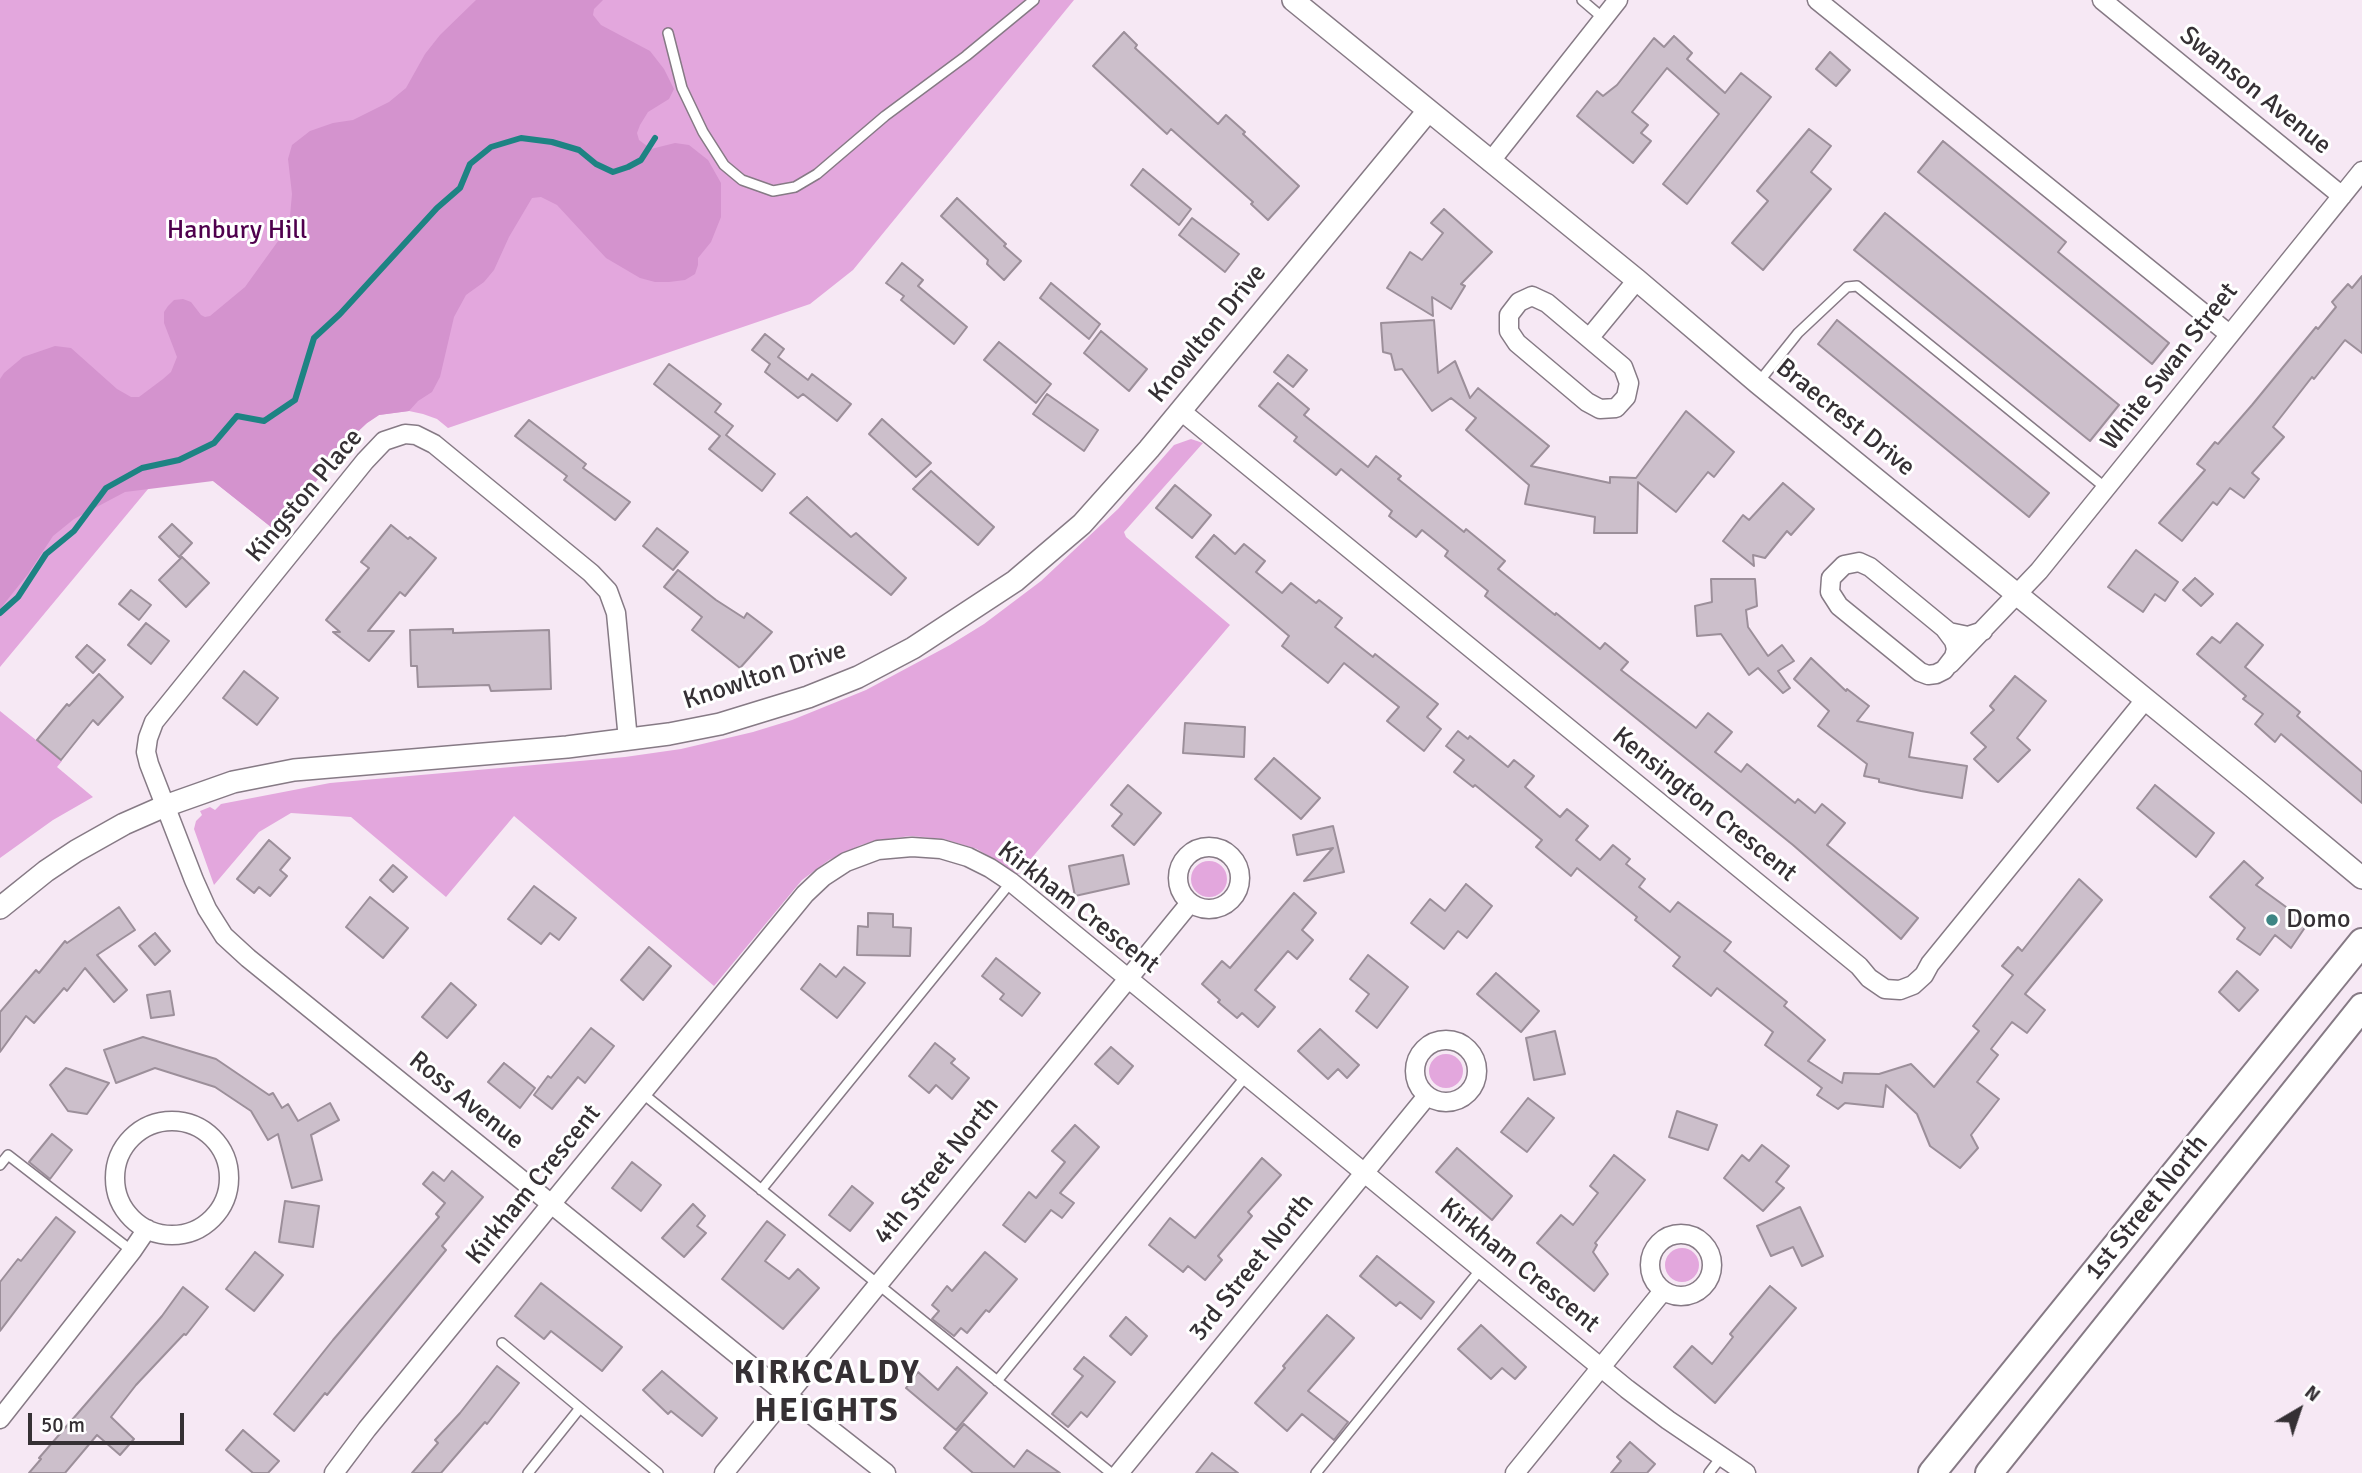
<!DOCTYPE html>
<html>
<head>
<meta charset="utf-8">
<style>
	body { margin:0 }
	#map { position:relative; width:2362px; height:1473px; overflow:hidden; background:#f6e8f4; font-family:Signika,sans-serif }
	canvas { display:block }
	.north { position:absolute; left:2264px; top:1375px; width:70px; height:70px; -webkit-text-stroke:5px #fff; paint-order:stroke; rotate:39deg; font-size:19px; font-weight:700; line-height:28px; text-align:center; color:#353034 }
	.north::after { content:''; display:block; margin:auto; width:24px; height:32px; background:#353034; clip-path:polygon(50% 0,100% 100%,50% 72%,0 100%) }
	.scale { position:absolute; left:28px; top:1413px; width:156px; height:32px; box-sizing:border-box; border:4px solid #353034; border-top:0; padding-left:9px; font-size:21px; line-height:24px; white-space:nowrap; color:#353034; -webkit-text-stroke:5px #fff; paint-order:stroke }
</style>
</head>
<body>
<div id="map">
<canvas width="2362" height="1473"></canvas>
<div class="north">N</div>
<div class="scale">50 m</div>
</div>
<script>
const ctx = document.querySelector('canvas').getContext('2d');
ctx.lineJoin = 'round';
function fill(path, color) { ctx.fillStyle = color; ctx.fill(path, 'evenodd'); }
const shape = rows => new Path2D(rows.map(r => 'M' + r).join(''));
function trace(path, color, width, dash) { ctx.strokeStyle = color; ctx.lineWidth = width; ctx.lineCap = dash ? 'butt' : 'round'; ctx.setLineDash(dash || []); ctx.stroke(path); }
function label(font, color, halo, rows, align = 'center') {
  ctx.font = font + ' Signika,sans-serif'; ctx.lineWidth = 6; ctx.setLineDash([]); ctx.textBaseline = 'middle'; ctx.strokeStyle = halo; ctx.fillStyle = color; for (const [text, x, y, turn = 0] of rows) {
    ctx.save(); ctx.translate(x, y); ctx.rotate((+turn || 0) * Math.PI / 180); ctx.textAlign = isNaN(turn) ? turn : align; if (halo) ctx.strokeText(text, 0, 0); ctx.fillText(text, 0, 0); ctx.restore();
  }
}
fill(shape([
	[0,0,1074,0,853,270,810,304,448,428,437,419,423,414,409,411,379,415,367,423,352,437,276,531,178,453,0,667],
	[1191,439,1203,443,1124,532,1126,537,1230,625,1018,874,977,849,944,839,911,836,878,840,861,845,829,860,802,880,714,986,514,816,446,897,351,817,291,813,259,832,214,885,194,829,196,821,202,815,200,811,210,807,215,810,221,804,330,783,625,757,681,749,753,732,792,720,866,690,950,645,984,624,1041,581,1118,509,1174,445],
	[0,711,62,761,57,767,93,797,53,820,0,858],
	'1191 879a18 18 0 1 1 36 0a18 18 0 1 1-36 0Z',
	'1429 1071a17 17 0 1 1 34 0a17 17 0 1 1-34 0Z',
	'1665 1265a17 17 0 1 1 34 0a17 17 0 1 1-34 0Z'
]), '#e3a7dd');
fill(shape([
	[476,0,603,0,594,9,593,15,601,25,650,51,664,69,674,89,669,99,648,112,640,125,637,133,639,140,651,149,675,143,689,145,708,160,721,183,721,217,711,242,698,258,698,265,695,274,685,280,669,282,655,282,640,278,606,258,557,205,541,197,532,198,509,237,494,270,484,282,466,295,454,317,440,377,432,392,418,401,409,411,379,415,367,423,352,437,276,531,213,481,125,492,74,519,53,536,28,574,0,609,0,379,4,373,23,357,55,346,71,348,117,389,131,397,139,397,163,379,171,372,177,357,164,323,164,312,168,306,174,300,183,299,191,302,201,315,205,317,210,316,245,287,281,237,290,216,292,194,288,159,292,145,310,131,333,123,353,120,389,102,406,88,425,54,440,35]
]), '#d493ce');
trace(shape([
	[0,613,18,597,46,554,74,531,106,488,142,468,179,460,214,443,237,416,264,421,295,400,314,338,340,314,437,208,460,188,470,164,491,147,521,138,552,142,579,150,596,164,613,172,628,167,641,160,655,138]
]), '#1d8383', 6);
const building = shape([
	[1124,32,1137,45,1135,48,1218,124,1226,115,1245,132,1243,134,1299,186,1268,220,1251,204,1253,202,1171,129,1167,134,1093,66,1124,32],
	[1674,36,1692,53,1687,59,1725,93,1741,73,1771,97,1687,204,1663,184,1719,114,1667,68,1632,112,1648,125,1641,133,1651,141,1633,163,1577,116,1597,91,1603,96,1617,85,1654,38,1664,47,1674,36],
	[1830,52,1850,70,1836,86,1816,69,1830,52],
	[1809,129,1831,146,1811,172,1831,189,1763,270,1732,243,1768,201,1757,191,1809,129],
	[1943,141,2066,242,2058,252,2169,343,2152,364,1918,172,1943,141],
	[1143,169,1191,209,1179,225,1131,185,1143,169],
	[957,198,1006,244,1004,246,1021,261,1004,280,987,264,988,260,941,216,957,198],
	[1444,209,1492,252,1461,284,1465,286,1451,309,1432,297,1433,316,1387,288,1410,252,1422,260,1443,233,1431,223,1444,209],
	[1885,213,2119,405,2090,441,1854,250,1885,213],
	[1192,218,1239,254,1225,272,1179,235,1192,218],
	[902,263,923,280,918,286,967,327,954,344,901,300,904,296,886,283,902,263],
	[2362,276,2362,353,2345,340,2314,379,2312,377,2273,427,2284,437,2252,473,2259,479,2244,498,2230,488,2217,505,2213,502,2182,541,2159,523,2205,470,2197,464,2215,442,2218,444,2252,405,2316,327,2318,329,2336,307,2332,302,2348,284,2352,288,2362,276],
	[1051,283,1100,324,1089,339,1040,298,1051,283],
	[1434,320,1438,373,1455,361,1470,398,1478,388,1549,446,1531,466,1610,483,1610,477,1636,478,1686,411,1734,452,1714,477,1708,472,1676,512,1638,482,1637,533,1594,533,1595,517,1525,504,1529,485,1466,430,1476,418,1451,398,1432,411,1402,369,1395,370,1391,354,1383,352,1381,323,1434,320],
	[1837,320,2049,493,2029,517,1818,344,1837,320],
	[1101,331,1147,369,1129,391,1084,353,1101,331],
	[765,334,784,349,778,357,808,380,812,374,851,404,837,421,803,394,798,398,765,372,770,364,752,350,765,334],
	[999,342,1051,384,1036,403,984,360,999,342],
	[1288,355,1307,370,1293,387,1274,372,1288,355],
	[669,364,721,404,715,412,733,426,726,435,775,474,762,491,709,449,720,436,654,384,669,364],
	[1278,383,1309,409,1304,415,1368,467,1376,456,1401,476,1398,479,1464,532,1466,529,1505,561,1498,569,1555,615,1556,613,1600,649,1605,643,1628,662,1621,670,1696,728,1708,713,1732,732,1715,752,1741,772,1747,764,1795,803,1798,799,1815,813,1822,804,1845,823,1827,845,1918,918,1901,939,1793,845,1485,596,1488,591,1445,556,1448,551,1422,530,1416,537,1389,516,1392,511,1341,469,1336,475,1294,441,1297,437,1259,406,1278,383],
	[1047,394,1098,430,1084,451,1033,414,1047,394],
	[882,419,931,463,916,477,869,434,882,419],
	[529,420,586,464,583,468,630,502,615,520,564,480,567,476,515,436,529,420],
	[931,471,994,527,978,545,913,489,931,471],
	[1783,483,1814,509,1791,535,1787,531,1765,558,1753,555,1754,566,1723,541,1743,515,1749,520,1783,483],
	[1175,485,1211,515,1192,538,1156,508,1175,485],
	[807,497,851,537,856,533,906,578,891,595,790,513,807,497],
	[172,524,192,543,179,557,159,537,172,524],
	[391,525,408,539,410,537,436,558,405,596,400,592,368,631,394,631,369,661,333,632,340,632,326,620,369,568,361,562,391,525],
	[657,528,688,552,673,570,643,546,657,528],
	[1214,535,1235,554,1244,544,1265,561,1256,572,1282,593,1291,583,1316,603,1319,600,1342,618,1335,627,1373,657,1375,654,1438,704,1427,717,1441,729,1424,751,1387,721,1399,707,1344,663,1328,683,1282,646,1289,636,1196,557,1214,535],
	[2136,550,2178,582,2165,601,2155,594,2143,612,2108,587,2136,550],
	[182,557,209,583,186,607,159,580,182,557],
	[678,570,716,600,744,618,747,613,772,632,740,668,692,630,702,617,664,587,678,570],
	[2195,578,2213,594,2201,606,2183,590,2195,578],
	[1711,579,1755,579,1757,606,1746,610,1748,627,1768,656,1782,645,1794,661,1778,671,1790,688,1783,693,1758,668,1749,675,1721,634,1697,636,1695,606,1712,602,1711,579],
	[131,590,151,605,139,620,119,604,131,590],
	[146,623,169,641,151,664,128,645,146,623],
	[2237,623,2263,645,2245,667,2300,712,2297,716,2362,772,2362,803,2281,734,2275,742,2255,724,2263,714,2243,699,2246,696,2197,654,2212,637,2220,643,2237,623],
	[453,629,453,633,549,630,551,689,491,691,489,685,418,687,417,666,411,666,410,630,453,629],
	[87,645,105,660,93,673,76,657,87,645],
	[1811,658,1846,691,1847,689,1869,706,1857,721,1913,733,1909,757,1967,766,1962,798,1921,791,1879,782,1879,779,1864,776,1867,764,1818,726,1829,711,1794,679,1811,658],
	[244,671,278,698,257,725,223,698,244,671],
	[99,674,123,697,98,725,93,720,61,760,37,740,67,704,69,706,99,674],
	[2015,676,2046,701,2017,738,2030,750,1998,782,1974,759,1986,747,1971,733,1994,710,1990,706,2015,676],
	[1185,723,1245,727,1244,757,1183,753,1185,723],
	[1458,731,1468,739,1470,736,1508,767,1514,760,1534,776,1525,787,1560,817,1567,809,1588,826,1576,840,1600,860,1613,845,1630,859,1626,864,1645,879,1639,887,1670,912,1678,902,1731,942,1724,951,1787,1002,1784,1006,1825,1040,1808,1061,1842,1083,1844,1073,1879,1074,1911,1064,1934,1087,1979,1031,1973,1026,2013,975,2002,966,2018,947,2022,951,2079,879,2102,900,2025,994,2045,1010,2027,1033,2012,1022,1991,1049,1998,1055,1977,1082,1999,1099,1971,1135,1978,1148,1960,1168,1930,1146,1917,1114,1886,1085,1883,1107,1845,1103,1838,1109,1817,1095,1822,1088,1765,1045,1773,1032,1717,988,1711,996,1673,966,1680,957,1635,920,1637,917,1577,868,1571,876,1536,847,1542,840,1475,785,1473,787,1454,772,1464,760,1446,746,1458,731],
	[1274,758,1320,798,1301,819,1255,779,1274,758],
	[1128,785,1161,813,1134,845,1112,826,1122,814,1111,805,1128,785],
	[2155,785,2214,833,2196,857,2137,808,2155,785],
	[1333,826,1344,872,1304,881,1333,848,1297,855,1293,835,1333,826],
	[269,840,290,858,280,870,287,876,270,896,259,887,254,893,237,879,269,840],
	[1123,855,1129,884,1075,896,1069,866,1123,855],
	[2244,861,2263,878,2256,885,2308,923,2291,948,2275,935,2260,955,2237,939,2245,928,2210,897,2244,861],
	[393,865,407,877,393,892,380,880,393,865],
	[1466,884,1492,906,1467,938,1458,931,1444,949,1411,923,1430,899,1445,911,1466,884],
	[534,886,576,918,559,940,550,933,541,944,508,919,534,886],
	[1294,893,1316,913,1302,930,1313,940,1297,959,1288,951,1255,990,1275,1007,1258,1027,1242,1013,1237,1018,1218,1002,1220,1000,1202,984,1222,961,1230,968,1294,893],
	[370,897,408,928,383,958,346,927,370,897],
	[119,907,135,930,97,955,127,990,114,1002,85,968,67,991,64,988,34,1023,26,1016,0,1052,0,1012,36,970,39,973,65,941,67,943,119,907],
	[868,913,893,914,893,927,911,928,910,956,857,955,858,926,868,927,868,913],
	[155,933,170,951,155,965,139,946,155,933],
	[649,947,671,966,643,1000,621,980,649,947],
	[1368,955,1408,987,1377,1028,1356,1011,1369,994,1350,979,1368,955],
	[996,958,1040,993,1022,1016,1000,999,1004,994,982,976,996,958],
	[820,964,836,977,844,967,865,983,837,1018,801,989,820,964],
	[2237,971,2258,990,2239,1011,2219,992,2237,971],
	[1496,973,1539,1011,1521,1032,1477,994,1496,973],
	[451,983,476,1005,447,1038,422,1017,451,983],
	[170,991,174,1015,151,1018,147,995,170,991],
	[591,1028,614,1046,585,1083,578,1077,552,1109,534,1095,548,1076,551,1078,591,1028],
	[1320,1029,1359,1065,1347,1078,1338,1069,1328,1079,1298,1051,1320,1029],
	[1555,1031,1565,1074,1534,1080,1526,1038,1555,1031],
	[143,1037,216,1059,269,1095,273,1093,282,1108,288,1104,298,1121,330,1103,339,1120,311,1135,322,1180,292,1188,278,1134,268,1140,251,1111,215,1087,155,1068,116,1083,104,1050,143,1037],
	[935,1043,955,1059,951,1063,969,1078,952,1099,936,1085,929,1093,909,1076,935,1043],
	[1111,1047,1133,1066,1118,1084,1095,1064,1111,1047],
	[504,1063,535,1088,520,1108,488,1082,504,1063],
	[66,1068,109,1083,87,1114,68,1111,50,1085,66,1068],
	[1528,1098,1554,1118,1527,1152,1501,1132,1528,1098],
	[1677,1111,1717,1125,1708,1150,1669,1137,1677,1111],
	[1075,1125,1099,1147,1060,1193,1074,1203,1062,1218,1051,1210,1025,1242,1003,1225,1029,1192,1036,1198,1065,1162,1052,1151,1075,1125],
	[52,1134,72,1150,50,1179,29,1162,52,1134],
	[1762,1145,1789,1166,1776,1182,1784,1188,1763,1211,1724,1178,1742,1155,1749,1161,1762,1145],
	[1457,1148,1512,1196,1492,1220,1436,1172,1457,1148],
	[1614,1155,1645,1180,1595,1243,1597,1245,1593,1252,1608,1274,1594,1291,1537,1243,1561,1215,1573,1225,1598,1193,1590,1186,1614,1155],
	[1262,1158,1281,1175,1248,1212,1252,1216,1218,1256,1222,1260,1205,1280,1188,1266,1183,1272,1149,1245,1170,1218,1195,1238,1262,1158],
	[632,1162,661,1185,641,1211,612,1188,632,1162],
	[452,1171,483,1197,442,1246,446,1250,327,1395,325,1393,294,1431,274,1414,333,1340,439,1217,436,1214,445,1203,423,1184,433,1172,444,1181,452,1171],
	[852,1186,873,1203,850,1231,829,1215,852,1186],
	[285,1201,319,1206,313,1247,279,1242,285,1201],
	[693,1204,705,1216,697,1226,706,1233,684,1257,662,1238,693,1204],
	[1800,1207,1823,1256,1802,1266,1793,1247,1771,1256,1757,1226,1800,1207],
	[56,1217,75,1232,0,1331,0,1282,18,1259,21,1261,56,1217],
	[767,1221,785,1235,765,1261,789,1279,798,1269,819,1288,783,1329,722,1279,767,1221],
	[255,1252,283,1275,254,1311,226,1289,255,1252],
	[985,1252,1017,1279,989,1312,986,1310,967,1333,961,1328,954,1336,932,1319,939,1311,932,1305,947,1286,952,1291,985,1252],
	[1377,1256,1434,1302,1421,1319,1400,1302,1396,1306,1360,1276,1377,1256],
	[541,1283,622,1347,602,1371,551,1331,544,1339,515,1316,541,1283],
	[1770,1286,1796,1308,1715,1403,1674,1367,1692,1346,1712,1364,1733,1337,1730,1334,1770,1286],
	[183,1287,208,1307,186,1335,184,1334,136,1385,111,1417,134,1439,120,1455,97,1435,65,1473,29,1473,41,1459,39,1458,162,1316,183,1287],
	[1327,1315,1354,1338,1308,1391,1348,1422,1334,1440,1302,1414,1287,1431,1255,1403,1285,1368,1283,1366,1327,1315],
	[1126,1317,1147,1336,1131,1355,1110,1336,1126,1317],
	[1481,1325,1526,1367,1515,1379,1502,1368,1491,1379,1458,1349,1481,1325],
	[1084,1357,1115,1382,1087,1417,1081,1412,1068,1427,1052,1414,1083,1376,1074,1369,1084,1357],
	[497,1366,519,1383,487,1424,485,1422,441,1473,412,1473,438,1443,435,1440,460,1413,497,1366],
	[957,1367,987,1393,956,1430,906,1388,918,1372,938,1390,957,1367],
	[662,1371,717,1418,702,1436,671,1411,668,1414,643,1390,662,1371],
	[964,1424,1014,1467,1027,1450,1060,1473,973,1473,944,1448,964,1424],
	[243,1430,279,1461,268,1473,253,1473,226,1450,243,1430],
	[1630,1442,1655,1464,1647,1473,1611,1473,1621,1461,1617,1457,1630,1442],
	[1212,1453,1238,1473,1196,1473,1212,1453]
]);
fill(building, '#ccbfcb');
trace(building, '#9c8f9a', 2);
const service = shape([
	[1582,0,1603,18],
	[668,33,682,88,703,132,724,165,742,180,773,191,795,187,817,174,885,116,966,56,1034,0],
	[1758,383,1798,333,1847,287,1857,286,2107,489],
	[642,1093,1111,1473],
	[0,1165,8,1155,132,1251],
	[761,1190,1011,882],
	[502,1343,580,1408],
	[997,1381,1246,1076],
	[528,1473,580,1408,658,1473],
	[1316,1473,1481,1269],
	[1709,1473,1722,1456]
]);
const minor = shape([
	[1817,0,2229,334],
	[2102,0,2342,196],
	[1490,162,1618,0],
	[1532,296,1547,303,1623,367,1629,383,1626,397,1616,408,1600,409,1587,402,1517,343,1509,331,1509,315,1519,302,1532,296],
	[1590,337,1637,280],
	[1181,411,1859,966,1869,978,1885,989,1900,990,1913,985,1924,975,1930,964,2145,700],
	[1945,629,1954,641,1956,649,1954,657,1944,670,1936,674,1928,675,1920,672,1839,606,1830,592,1831,578,1844,565,1859,562,1870,567,1949,632,1968,636,1983,631],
	[1950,664,2039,571,2362,171],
	[628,740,616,613,608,591,591,573,434,444,416,435,405,434,384,441,365,461,154,722,148,738,146,752,149,764,194,880,207,909,224,936,248,958,788,1396,886,1473],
	'1178 878a31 31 0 1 1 62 0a31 31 0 1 1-62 0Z',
	'1415 1071a31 31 0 1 1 62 0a31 31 0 1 1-62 0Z',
	'115 1178a57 57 0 1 1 114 0a57 57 0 1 1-114 0Z',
	'1650 1265a31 31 0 1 1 62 0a31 31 0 1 1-62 0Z',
	[0,1419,132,1251,147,1229],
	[334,1473,367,1429,805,894,823,877,846,862,878,850,912,847,941,849,968,857,990,868,1011,882,1627,1389,1668,1420,1746,1473],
	[724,1473,1190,903],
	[1119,1473,1427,1096],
	[1515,1473,1663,1291]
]);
const tertiary = shape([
	[1293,0,1637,280,1758,383,2253,787,2362,878],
	[0,908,46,871,76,851,124,824,165,806,233,782,294,770,567,747,669,734,720,724,808,697,858,677,913,648,1015,581,1082,524,1149,449,1428,111]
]);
const primary = shape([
	[1932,1473,2362,942],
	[1989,1473,2362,1007]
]);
trace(service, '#867a85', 12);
trace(minor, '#867a85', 21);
trace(tertiary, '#867a85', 24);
trace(primary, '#867a85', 30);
trace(service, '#fff', 9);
trace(minor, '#fff', 18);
trace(tertiary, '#fff', 21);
trace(primary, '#fff', 26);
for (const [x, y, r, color] of [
	[2272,920,7,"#3d8584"]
]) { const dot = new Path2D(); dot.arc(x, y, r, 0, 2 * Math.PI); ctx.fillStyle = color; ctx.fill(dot); trace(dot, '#fff', 2.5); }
label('26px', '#353034', '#fff', [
	["Swanson Avenue",2255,91,39],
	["Knowlton Drive",1208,334,-51],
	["White Swan Street",2170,367,-52],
	["Braecrest Drive",1845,418,39],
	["Kingston Place",305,496,-50],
	["Knowlton Drive",765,676,-18],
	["Kensington Crescent",1704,805,39],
	["Kirkham Crescent",1078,908,38],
	["Ross Avenue",466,1101,39],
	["4th Street North",937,1171,-51],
	["Kirkham Crescent",534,1185,-51],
	["1st Street North",2147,1208,-51],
	["Kirkham Crescent",1519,1266,39],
	["3rd Street North",1252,1268,-51]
]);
label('26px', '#4f004d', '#fff', [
	["Hanbury Hill",237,231]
]);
label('26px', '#353034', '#fff', [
	["Domo",2286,920]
], 'left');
ctx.letterSpacing = '2px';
label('bold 33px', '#353034', '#fff', [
	["KIRKCALDY",827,1374],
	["HEIGHTS",827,1412]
]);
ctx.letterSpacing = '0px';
</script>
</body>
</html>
